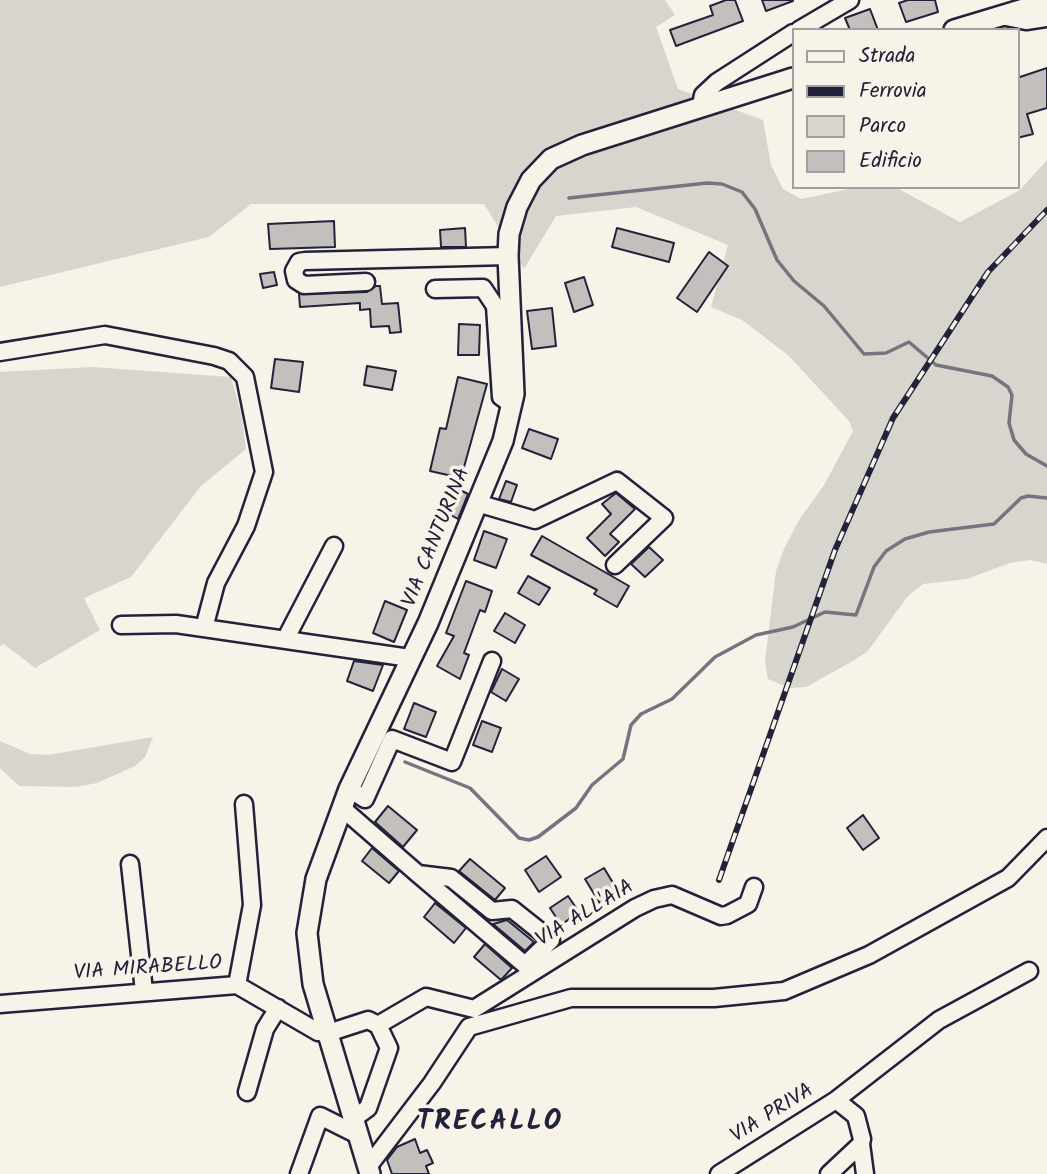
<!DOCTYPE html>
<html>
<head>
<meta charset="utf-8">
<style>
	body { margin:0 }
	#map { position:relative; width:1047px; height:1174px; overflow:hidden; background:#f7f3e8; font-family:Kalam,sans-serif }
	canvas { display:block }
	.legend { position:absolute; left:792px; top:28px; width:228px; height:161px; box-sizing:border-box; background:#f7f3e8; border:2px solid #a29fa3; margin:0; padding:9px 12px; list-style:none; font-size:21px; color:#22223b }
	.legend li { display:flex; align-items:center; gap:14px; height:35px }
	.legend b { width:35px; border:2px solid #a29fa3 }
</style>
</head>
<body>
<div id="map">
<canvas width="1047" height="1174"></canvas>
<ul class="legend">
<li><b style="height:9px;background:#f7f3e8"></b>Strada</li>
<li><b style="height:9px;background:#22223b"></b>Ferrovia</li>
<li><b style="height:19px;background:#d8d5cf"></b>Parco</li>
<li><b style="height:19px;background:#c2bfbd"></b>Edificio</li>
</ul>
</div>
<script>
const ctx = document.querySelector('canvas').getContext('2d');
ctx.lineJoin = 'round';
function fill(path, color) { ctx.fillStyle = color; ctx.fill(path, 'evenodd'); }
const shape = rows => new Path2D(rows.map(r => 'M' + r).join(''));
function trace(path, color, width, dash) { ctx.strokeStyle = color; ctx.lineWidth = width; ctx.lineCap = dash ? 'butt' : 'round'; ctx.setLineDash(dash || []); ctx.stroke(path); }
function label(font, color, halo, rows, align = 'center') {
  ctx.font = font + ' Kalam,sans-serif'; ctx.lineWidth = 7; ctx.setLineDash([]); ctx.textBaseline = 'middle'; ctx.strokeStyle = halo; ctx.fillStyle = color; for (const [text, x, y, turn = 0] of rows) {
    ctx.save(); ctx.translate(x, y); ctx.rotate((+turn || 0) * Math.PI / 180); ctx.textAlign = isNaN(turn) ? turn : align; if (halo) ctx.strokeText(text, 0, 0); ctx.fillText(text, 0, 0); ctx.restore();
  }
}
fill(shape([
	[0,0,665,0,675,15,656,27,678,89,763,120,771,165,783,189,801,199,858,187,895,187,960,222,1020,190,1047,160,1047,564,1030,560,1010,563,967,579,923,584,908,596,867,652,851,662,806,687,789,688,768,679,765,661,776,571,784,549,799,520,824,485,853,431,849,421,788,355,742,320,711,307,728,245,636,207,556,216,524,269,484,204,251,204,209,237,0,287],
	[93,367,231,377,241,413,246,449,201,486,131,577,84,598,100,630,35,668,4,644,0,646,0,372],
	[153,737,145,757,135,766,97,783,76,787,19,786,0,768,0,741,30,754,48,755]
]), '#d8d5cf');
trace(shape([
	[569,198,707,183,722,184,742,192,755,209,777,260,794,281,824,306,864,354,886,353,909,342,936,365,992,376,1008,387,1012,395,1009,423,1014,440,1026,454,1047,466],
	[405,762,470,788,519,838,529,840,538,837,576,808,592,785,623,759,631,725,641,714,672,699,715,657,756,635,793,627,825,612,856,615,874,567,886,551,905,539,929,532,994,524,1021,498,1028,496,1047,498]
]), '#76747f', 3.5);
const building = shape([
	[726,0,735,0,743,21,676,46,670,30,713,15,710,6,726,0],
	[762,0,793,0,793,1,766,11,762,0],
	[908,0,935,0,938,12,906,22,899,3,908,0],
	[870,9,878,30,850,30,845,18,870,9],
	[1047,68,1047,108,1027,114,1033,134,1017,138,1017,78,1047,68],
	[334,221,335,247,270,249,268,224,334,221],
	[465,228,466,247,441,247,440,230,465,228],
	[617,228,674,243,669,262,612,247,617,228],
	[709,252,728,266,697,312,677,298,709,252],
	[274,272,277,285,263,288,260,274,274,272],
	[584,277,593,305,574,312,565,283,584,277],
	[376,286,380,286,382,304,398,303,401,332,390,333,389,326,371,327,370,309,360,310,360,303,300,307,299,294,367,292,376,286],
	[552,308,556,346,532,349,527,311,552,308],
	[459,324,480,325,479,355,458,355,459,324],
	[275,359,303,362,299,392,271,388,275,359],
	[367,366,396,371,392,390,364,385,367,366],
	[458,377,487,384,461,478,430,471,440,428,446,429,458,377],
	[529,429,558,439,551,459,522,448,529,429],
	[506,481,517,485,511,502,499,499,506,481],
	[460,490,468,494,458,519,449,514,460,490],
	[616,493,635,509,610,534,619,542,605,556,587,538,611,514,602,504,616,493],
	[484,531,507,539,496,568,474,560,484,531],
	[542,536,629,586,617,607,594,594,597,590,531,555,542,536],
	[649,547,663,560,645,577,631,564,649,547],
	[528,576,550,588,539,605,518,593,528,576],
	[466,581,492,591,485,612,480,610,464,653,469,655,460,679,437,666,454,636,446,633,466,581],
	[385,601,407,610,394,642,373,633,385,601],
	[505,613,525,625,515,643,494,631,505,613],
	[354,661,383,665,373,691,347,681,354,661],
	[502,669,519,679,506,701,491,692,502,669],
	[414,703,436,712,426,737,404,729,414,703],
	[482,721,501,728,492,752,473,745,482,721],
	[388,806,417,830,403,847,375,822,388,806],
	[863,815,879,838,863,850,847,828,863,815],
	[372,848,399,871,389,883,362,861,372,848],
	[546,856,561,877,539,892,525,870,546,856],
	[470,859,505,888,495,900,459,871,470,859],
	[604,868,621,896,602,907,585,879,604,868],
	[568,896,579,912,561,925,550,908,568,896],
	[435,903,466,928,454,943,424,917,435,903],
	[507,920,534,942,525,951,493,924,507,920],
	[485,944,512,968,501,980,474,957,485,944],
	[415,1139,420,1153,427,1150,433,1163,426,1166,429,1174,392,1174,387,1160,397,1147,415,1139]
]);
fill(building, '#c2bfbd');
trace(building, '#22223b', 2);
const minor = shape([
	[1001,16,1026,21,1047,18],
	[799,30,850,0],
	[701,106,703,95,717,82,793,33],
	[366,282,304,285,296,280,294,271,299,262,305,261,508,256],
	[435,289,483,288,495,306,501,397,511,404],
	[0,352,105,335,214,356,229,361,245,377,264,472,246,526,216,583,204,628],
	[477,503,535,520,617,481,664,518,615,565],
	[121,625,176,624,410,658],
	[285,640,334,546],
	[349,789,365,799,392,739,452,762,492,661],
	[342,808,418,874,525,965,551,940,512,909,492,911,451,878,418,874],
	[130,864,144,991],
	[237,985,252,905,244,804],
	[0,1004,237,985,318,1032,328,1033,368,1020,378,1025,389,1048,368,1108,353,1119],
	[378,1025,426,997,474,1009,635,908,654,899,672,895,721,916,727,915,748,904,754,887],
	[247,1092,265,1029,278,1008],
	[861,1144,865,1174],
	[368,1167,432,1083,469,1027,571,998,714,998,784,991,869,955,1008,878,1047,838],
	[299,1174,320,1116,358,1135],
	[719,1174,836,1100,939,1020,1029,971],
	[829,1174,861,1144,862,1139,856,1116,836,1100]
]);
const major = shape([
	[954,30,1047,2],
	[370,1174,313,984,307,933,316,879,349,789,428,623,503,441,514,394,508,256,509,234,517,207,531,180,551,159,582,145,793,78]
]);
trace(minor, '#22223b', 21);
trace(major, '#22223b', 24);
trace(minor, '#f7f3e8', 16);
trace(major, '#f7f3e8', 19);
const rail = shape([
	[719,880,835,550,893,418,988,272,1047,210]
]);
trace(rail, '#22223b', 6);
trace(rail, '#f7f3e8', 3.5, [10]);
label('21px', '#22223b', '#f7f3e8', [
	["VIA CANTURINA",438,538,-68],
	["VIA ALL'AIA",586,915,-31],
	["VIA MIRABELLO",148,970,-4],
	["VIA PRIVA",773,1115,-32]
]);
ctx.letterSpacing = '2px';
label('bold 28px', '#22223b', '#f7f3e8', [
	["TRECALLO",490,1124]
]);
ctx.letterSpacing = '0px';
</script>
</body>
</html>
